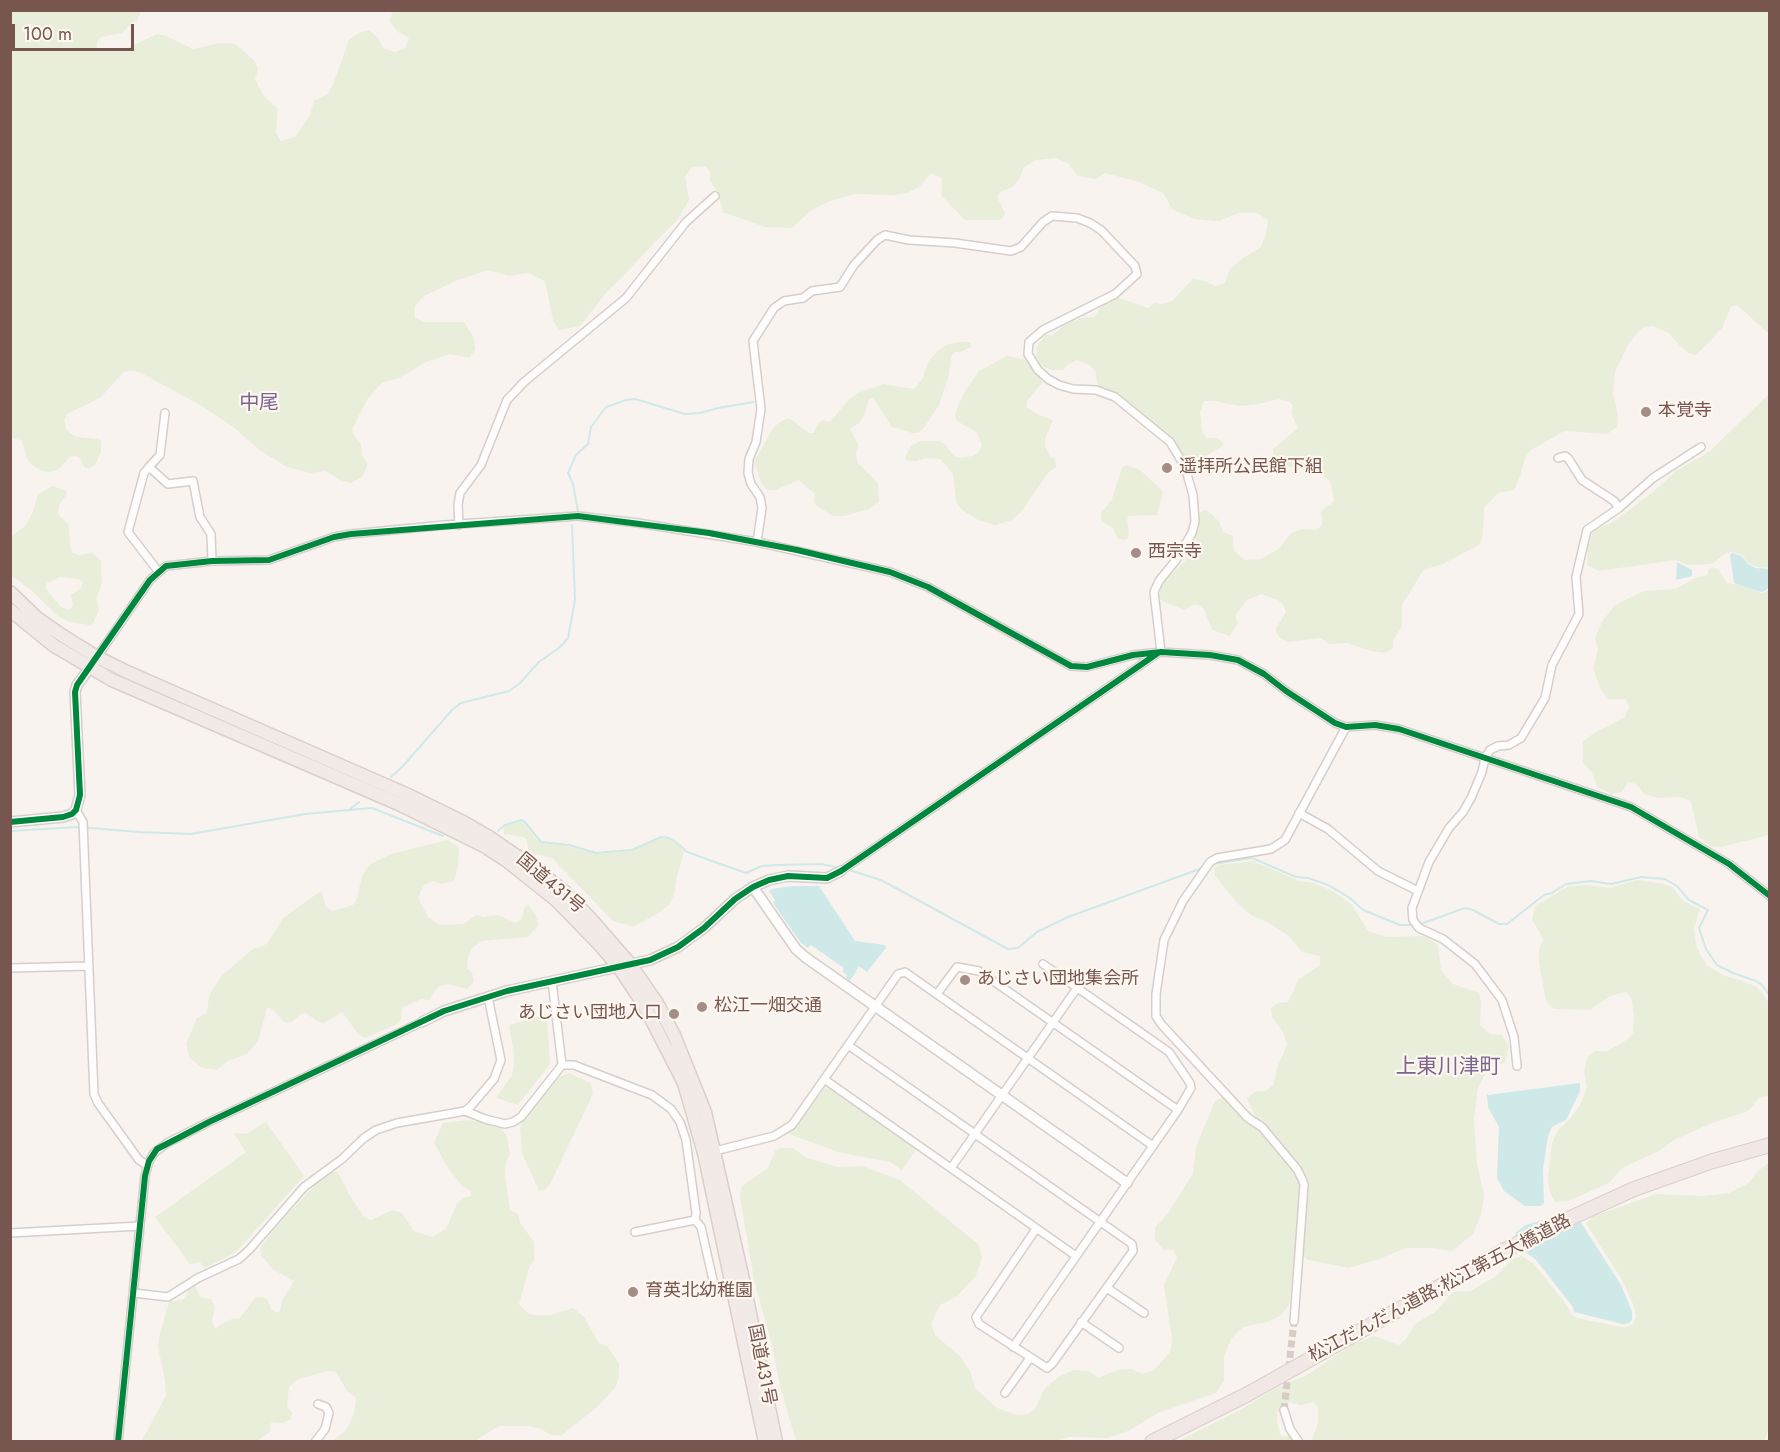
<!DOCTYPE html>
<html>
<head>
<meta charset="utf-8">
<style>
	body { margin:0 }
	#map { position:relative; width:1780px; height:1452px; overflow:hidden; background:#f8f3ee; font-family:Jost,sans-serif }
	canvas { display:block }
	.frame { position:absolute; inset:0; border:12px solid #76564e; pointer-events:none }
	.scale { position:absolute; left:12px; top:24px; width:122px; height:27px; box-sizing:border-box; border:3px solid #76564e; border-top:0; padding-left:8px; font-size:18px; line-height:21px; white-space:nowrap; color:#76564e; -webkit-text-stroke:4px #fef7f0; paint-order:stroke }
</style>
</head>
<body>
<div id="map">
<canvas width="1780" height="1452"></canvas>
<div class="frame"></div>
<div class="scale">100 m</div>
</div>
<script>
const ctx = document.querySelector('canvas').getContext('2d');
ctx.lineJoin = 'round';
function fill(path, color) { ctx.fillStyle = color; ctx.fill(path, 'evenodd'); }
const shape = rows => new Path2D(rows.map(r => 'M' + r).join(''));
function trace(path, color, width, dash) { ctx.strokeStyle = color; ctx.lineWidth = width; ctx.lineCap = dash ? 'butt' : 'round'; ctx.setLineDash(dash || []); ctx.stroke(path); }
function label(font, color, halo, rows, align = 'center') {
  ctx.font = font + ' Jost,"Noto Sans JP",sans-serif'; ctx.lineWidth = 4.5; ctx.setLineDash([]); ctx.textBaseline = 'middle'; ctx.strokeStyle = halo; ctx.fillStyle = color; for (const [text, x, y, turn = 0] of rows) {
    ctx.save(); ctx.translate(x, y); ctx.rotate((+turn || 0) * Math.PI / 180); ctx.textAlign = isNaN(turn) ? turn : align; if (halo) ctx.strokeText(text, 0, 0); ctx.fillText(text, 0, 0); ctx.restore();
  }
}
fill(shape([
	[10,11,141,11,137,21,132,22,122,33,101,37,97,42,97,48,105,51,121,51,157,34,166,36,193,49,220,43,235,44,255,61,258,69,255,79,264,96,278,109,276,133,281,141,295,137,310,115,314,101,328,94,334,82,349,40,359,33,369,30,378,38,383,48,395,52,405,48,409,38,398,32,389,21,393,11,1769,11,1769,334,1737,305,1731,307,1722,328,1696,355,1690,354,1679,345,1669,333,1653,326,1643,328,1637,333,1628,345,1615,372,1613,394,1618,415,1617,427,1607,434,1564,431,1531,450,1525,458,1520,476,1514,490,1498,493,1484,508,1483,535,1479,545,1441,565,1424,569,1402,605,1402,626,1393,641,1393,648,1386,653,1371,651,1347,643,1329,644,1321,638,1287,642,1279,637,1275,630,1286,612,1283,604,1278,600,1261,594,1247,600,1235,616,1238,623,1230,636,1212,630,1204,609,1198,605,1192,605,1185,610,1162,601,1159,597,1162,583,1186,560,1194,547,1200,512,1206,510,1213,515,1220,523,1223,532,1233,536,1234,551,1245,560,1261,559,1279,549,1291,533,1302,529,1315,530,1320,527,1323,522,1321,513,1326,506,1332,504,1334,500,1330,481,1320,474,1286,466,1273,458,1273,449,1298,428,1291,413,1293,406,1290,402,1279,399,1254,405,1238,406,1215,401,1204,401,1200,412,1202,432,1207,438,1217,438,1223,442,1222,447,1192,463,1186,462,1171,439,1143,414,1117,394,1098,388,1095,370,1088,364,1077,360,1067,365,1063,370,1051,370,1042,366,1036,356,1037,346,1045,335,1052,335,1064,325,1081,318,1094,317,1102,306,1119,298,1148,308,1155,303,1162,304,1172,301,1193,279,1205,281,1215,286,1225,283,1230,269,1243,258,1261,247,1266,233,1268,220,1257,213,1239,213,1219,221,1194,219,1172,209,1163,193,1139,182,1105,173,1096,179,1078,176,1068,163,1055,158,1036,160,1024,167,1019,179,1013,187,1000,192,997,196,1005,214,1001,220,965,220,941,195,942,183,941,178,931,173,919,187,907,193,893,195,855,194,830,201,810,211,792,228,765,227,723,212,718,194,710,180,710,172,706,166,692,167,685,177,689,200,678,219,606,293,580,326,559,330,553,320,545,281,528,273,509,276,488,270,458,280,424,296,415,306,415,318,425,322,464,322,474,338,475,349,470,358,450,354,426,362,399,378,382,383,368,398,352,429,354,435,361,444,362,456,368,464,362,477,351,483,342,481,325,471,311,473,287,467,261,451,232,426,202,406,143,374,132,370,124,372,100,398,67,414,64,420,66,429,70,433,77,437,97,439,101,441,101,452,95,465,89,468,85,468,79,457,74,456,70,457,59,469,50,472,42,471,32,465,27,459,22,441,11,437],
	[958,342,968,342,971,344,971,347,960,352,955,352,951,356,949,375,939,405,924,428,918,433,912,433,892,427,873,398,869,399,864,415,859,423,850,429,859,446,856,453,857,462,878,483,879,502,869,509,844,516,833,516,817,506,814,502,815,494,799,480,775,490,767,490,762,484,754,462,773,428,780,422,789,418,809,433,814,433,817,426,822,420,830,422,849,399,858,393,883,384,914,389,923,378,928,362,938,351,946,345],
	[1007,356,1027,360,1030,366,1041,378,1042,383,1027,401,1026,407,1039,415,1053,420,1045,439,1045,446,1050,457,1055,458,1056,467,1048,473,1022,511,1012,520,995,525,978,520,962,510,956,502,953,474,940,459,925,458,916,461,906,460,906,455,911,446,921,441,939,441,945,444,954,456,960,458,973,456,979,452,982,445,980,440,976,432,957,421,955,417,957,408,965,391,979,371],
	[1769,394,1769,568,1756,567,1748,563,1741,554,1732,552,1726,553,1712,564,1689,565,1676,560,1598,571,1587,565,1588,547,1593,531,1613,522,1653,492,1676,471,1709,452],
	[1126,465,1140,470,1163,491,1157,515,1128,516,1127,521,1129,534,1127,539,1123,540,1117,538,1113,528,1102,522,1101,513,1112,499,1122,468],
	[52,486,66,491,67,494,59,505,58,514,69,525,70,546,73,553,79,555,93,553,101,561,102,584,96,598,99,610,93,623,90,625,69,622,59,617,31,590,11,575,11,537,25,526,32,514,38,495],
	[60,577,79,579,83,582,81,588,71,595,73,604,70,610,61,607,45,588,47,583],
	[1712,567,1719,570,1727,583,1745,586,1761,593,1766,592,1770,588,1769,835,1721,847,1709,846,1699,837,1691,801,1680,797,1658,798,1644,794,1636,784,1628,782,1622,792,1611,794,1597,787,1592,773,1583,762,1583,742,1594,733,1625,717,1629,707,1626,699,1609,699,1601,690,1593,669,1598,649,1595,638,1602,622,1615,605,1644,591,1675,589,1696,578,1707,575,1709,569],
	[520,821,523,822,538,841,542,843,562,845,597,854,633,851,643,845,661,838,669,839,677,843,684,852,677,876,674,895,669,905,660,912,633,927,613,921,552,858,532,853,528,848,527,840,523,837,504,834,504,827,507,825],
	[447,840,459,847,458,866,454,881,441,884,433,881,424,885,418,897,428,917,440,925,463,924,477,915,484,917,497,915,516,923,522,919,524,908,528,905,535,914,539,925,528,937,482,941,472,948,468,957,467,968,472,973,474,982,467,989,448,984,438,987,429,1000,421,999,402,1008,401,1019,397,1024,365,1038,358,1034,342,1012,324,1023,317,1021,306,1013,301,1014,291,1022,286,1023,270,1008,267,1008,258,1041,247,1054,228,1061,217,1070,202,1068,189,1057,186,1044,192,1030,197,1018,207,1013,209,996,221,976,253,949,267,944,283,918,318,893,322,892,326,907,332,911,353,905,357,898,362,876,369,865,391,854],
	[1253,861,1299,881,1314,883,1334,892,1352,905,1368,931,1386,937,1425,936,1438,945,1441,970,1453,984,1479,993,1481,1004,1480,1025,1490,1034,1502,1035,1509,1046,1505,1062,1487,1070,1478,1088,1474,1119,1477,1164,1484,1195,1481,1215,1473,1234,1452,1251,1431,1248,1406,1248,1379,1259,1349,1268,1308,1260,1302,1255,1306,1182,1300,1168,1279,1139,1256,1117,1250,1106,1247,1098,1256,1091,1266,1091,1274,1084,1277,1068,1287,1045,1283,1032,1272,1017,1271,1008,1278,1003,1288,1002,1299,979,1320,965,1320,956,1302,952,1289,936,1271,924,1251,915,1236,902,1215,875,1214,868,1219,865],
	[1637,880,1664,884,1672,887,1683,901,1700,909,1694,928,1696,946,1707,966,1725,976,1740,980,1757,987,1769,1003,1769,1096,1760,1097,1748,1111,1712,1123,1674,1140,1659,1151,1622,1168,1609,1183,1568,1201,1555,1202,1550,1193,1548,1178,1552,1143,1559,1129,1570,1119,1580,1105,1587,1087,1584,1072,1587,1057,1595,1051,1608,1051,1628,1039,1633,1033,1634,1017,1632,1000,1626,992,1610,996,1590,1010,1554,1009,1546,1001,1539,963,1539,949,1543,941,1541,934,1532,920,1535,906,1569,886,1589,885,1610,888],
	[547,1014,550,1064,518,1105,496,1098,512,1075,514,1065,514,1052,509,1025],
	[569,1073,591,1083,593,1094,550,1184,544,1190,539,1191,522,1153,520,1128,523,1120,559,1077],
	[825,1088,830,1089,916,1149,902,1170,890,1162,838,1152,789,1134],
	[1223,1097,1261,1129,1295,1170,1301,1187,1295,1262,1289,1305,1280,1316,1267,1322,1243,1327,1231,1339,1224,1356,1224,1381,1216,1393,1160,1412,1128,1431,1108,1438,1069,1437,1054,1442,796,1441,780,1386,772,1345,754,1280,740,1197,742,1186,768,1168,775,1151,781,1148,793,1148,805,1157,837,1167,862,1166,900,1180,979,1245,982,1259,975,1277,957,1296,940,1305,931,1324,935,1335,961,1357,970,1371,975,1388,997,1408,1017,1415,1028,1414,1035,1409,1045,1388,1059,1377,1073,1370,1089,1371,1098,1378,1117,1370,1132,1369,1143,1374,1154,1370,1170,1352,1172,1339,1164,1285,1177,1258,1173,1250,1164,1250,1155,1240,1155,1228,1169,1212,1193,1173,1196,1147,1215,1101],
	[468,1120,501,1127,507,1136,510,1154,506,1162,505,1176,510,1210,518,1214,520,1223,534,1242,534,1261,529,1268,519,1304,529,1314,536,1315,551,1315,573,1308,584,1317,599,1343,607,1346,619,1363,619,1377,615,1388,597,1407,562,1435,551,1435,541,1429,529,1426,499,1426,475,1441,332,1441,346,1430,354,1414,356,1398,347,1391,336,1372,328,1371,298,1379,289,1387,287,1407,292,1413,291,1419,283,1423,272,1422,270,1425,271,1431,258,1440,141,1442,166,1396,165,1380,158,1347,159,1337,169,1302,184,1299,191,1286,195,1286,201,1298,211,1299,215,1306,212,1322,216,1329,220,1325,234,1318,239,1319,255,1298,262,1297,267,1299,271,1309,277,1313,280,1311,282,1300,294,1281,272,1269,262,1256,260,1248,280,1222,319,1181,332,1171,337,1172,340,1176,349,1194,364,1217,371,1220,393,1210,402,1213,414,1231,432,1237,446,1229,457,1204,464,1198,471,1196,471,1191,463,1187,448,1168,434,1143,443,1123],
	[266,1122,304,1176,235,1253,204,1268,200,1262,190,1264,155,1217,246,1152,234,1133,246,1134],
	[1769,1162,1770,1426,1764,1441,1311,1441,1318,1424,1318,1407,1313,1402,1301,1405,1289,1402,1277,1412,1277,1421,1280,1434,1284,1437,1288,1435,1295,1441,1176,1442,1240,1410,1276,1388,1307,1375,1353,1344,1374,1336,1399,1345,1406,1339,1415,1324,1435,1312,1453,1292,1470,1291,1495,1277,1513,1259,1522,1256,1534,1264,1568,1307,1571,1314,1577,1318,1621,1327,1628,1327,1633,1324,1636,1316,1634,1306,1622,1280,1586,1223,1594,1216,1657,1194,1704,1196,1729,1193,1749,1183,1757,1172]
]), '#e8eed9');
fill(shape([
	[1732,553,1741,556,1748,564,1755,568,1769,569,1769,587,1765,591,1761,592,1734,583,1730,555],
	[1677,562,1692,570,1692,576,1676,580],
	[792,886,819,886,855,941,885,945,886,948,867,972,859,966,850,981,846,978,847,975,842,971,844,968,811,945,808,948,801,943,773,903,775,900,769,891,772,889],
	[1580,1083,1580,1091,1566,1120,1552,1127,1548,1136,1543,1169,1544,1203,1540,1206,1525,1206,1504,1191,1497,1178,1499,1127,1488,1107,1487,1095],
	[1563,1214,1570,1215,1578,1218,1621,1285,1632,1311,1632,1320,1629,1323,1623,1324,1574,1312,1573,1307,1536,1260,1518,1246,1515,1238,1516,1232,1526,1225]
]), '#cfe9e8');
trace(shape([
	[578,511,573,484,568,473,576,455,588,444,591,427,606,407,626,400,635,399,685,414,700,413,718,408,754,402],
	[391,777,403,766,452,710,461,703,509,691,520,683,539,662,559,648,568,638,575,600,572,525],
	[349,810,359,802],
	[10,831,78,827,139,832,191,834,305,814,372,808,443,836],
	[498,831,505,825,521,820,524,821,541,842,569,845,596,853,632,850,661,837,669,838,677,843,687,852,746,873,762,866,778,865,821,864,841,868],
	[1213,864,1252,858,1296,877,1308,878,1328,885,1350,898,1363,910,1400,925,1409,925,1423,923,1465,908,1473,910,1499,924,1507,924,1544,895,1552,893,1566,884,1591,881,1611,884,1641,877,1665,879,1677,886,1689,900,1708,910,1699,928,1706,949,1717,965,1733,973,1756,981,1762,985,1770,996],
	[846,869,881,880,1008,949,1018,948,1037,932,1068,917,1205,867]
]), '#cfe9e8', 2);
trace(shape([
	[1284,1410,1294,1321]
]), '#d8ccc6', 7, [7, 3.5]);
const minor = shape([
	[1558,458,1565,456,1568,458,1582,480,1614,501,1619,508],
	[149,467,160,455,165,413],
	[459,525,458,505,460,493,481,465,507,400,524,382,626,298,686,222,715,196],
	[757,542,762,508,760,497,751,484,748,473,749,459,756,442,761,409,753,341,774,308,784,301,803,298,812,291,840,287,854,265,877,240,885,235,909,240,955,243,1011,251,1021,247,1043,222,1052,216,1077,218,1090,223,1101,230,1135,266,1137,274,1115,294,1043,330,1029,342,1028,354,1038,370,1048,379,1059,385,1073,389,1096,390,1115,397,1170,442,1185,467,1193,495,1195,521,1192,533,1176,560,1159,581,1154,592,1161,652],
	[158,571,128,532,144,473,149,467,168,484,193,481,200,517,211,534,212,561],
	[97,657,150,580,166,566,212,561,269,560,334,537,351,534,445,525,578,516,638,523,757,542,890,572,928,587,1071,666,1087,667,1133,655,1161,652,1210,655,1238,660,1264,674,1286,691,1335,723,1346,727,1375,725,1399,729,1631,807,1729,864,1770,896],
	[76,810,83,822,94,1094,98,1103,139,1160,147,1165],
	[1299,813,1328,829,1378,871,1418,891],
	[841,871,1158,653],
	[10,968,89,966],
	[937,994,957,967,979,971,1178,1110],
	[848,1045,1132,1244,1133,1251,1052,1364,1047,1368,979,1324,976,1317,1036,1229],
	[562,1065,574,1065,652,1095,671,1109,680,1122,686,1140,696,1213,695,1220],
	[1517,1066,1514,1037,1502,1000,1475,964,1443,939,1419,928,1413,920,1412,908,1429,862,1449,828,1463,812,1471,798,1482,772,1485,758,1490,750,1498,746,1509,745,1521,738,1545,698,1552,665,1579,614,1576,577,1587,530,1619,508,1653,478,1701,447],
	[824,1079,1076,1256],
	[465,1111,485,1119,505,1124,513,1122,521,1117,562,1065,552,981],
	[715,1151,774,1136,792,1125,898,974,905,972,1153,1146],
	[951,1168,1077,988],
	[635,1232,695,1220,701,1227,715,1289,734,1285],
	[10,1233,140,1226],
	[1107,1288,1144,1313],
	[134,1293,168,1297,198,1278,239,1259,249,1250,304,1187,342,1159,364,1138,376,1130,397,1123,465,1111,471,1106,494,1079,501,1060,488,997],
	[1294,1321,1304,1185,1302,1179,1297,1169,1262,1127,1248,1118,1161,1024,1156,1016,1156,994,1164,940,1183,901,1210,862,1217,858,1271,849,1285,840,1346,727],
	[1081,1322,1119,1348],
	[1013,1347,1178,1110,1191,1088,1190,1083,1169,1052,1043,964],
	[1005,1393,1030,1358],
	[1284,1410,1290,1429,1299,1442],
	[118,1442,145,1176,149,1161,154,1153,167,1143,209,1122,422,1022],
	[315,1442,325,1429,329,1413,326,1407,318,1404]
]);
const tertiary = shape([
	[10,822,63,817,72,814,76,810,80,795,75,692,77,685,94,662],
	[753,887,796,949,805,957,1127,1183],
	[422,1022,444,1011,507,991,650,960,678,947,704,928,735,899,753,887,769,880,788,876,827,878,841,871]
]);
const trunk = shape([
	[10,592,37,618,60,634,97,657,125,671,406,794,463,822,489,837,540,872,565,892,590,918,630,964,657,1003,674,1035,705,1112,744,1284,776,1442],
	[10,610,53,645,112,680,401,805,484,846,507,861,556,900,600,945,618,966,644,1005,684,1083,704,1153,765,1442]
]);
const motorway = shape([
	[1152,1442,1248,1394,1505,1250,1551,1227,1634,1189,1713,1161,1770,1145]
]);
trace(minor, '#d6ceca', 10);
trace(tertiary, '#d6ceca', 12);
trace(trunk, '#d9cfcb', 15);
trace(motorway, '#d9cfcb', 16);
trace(minor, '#fefdfc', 7);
trace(tertiary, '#fefdfc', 9);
trace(trunk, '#f2eae6', 12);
trace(motorway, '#f1e8e6', 14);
trace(shape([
	[10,822,63,817,72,814,76,810,80,795,75,692,77,685,150,580,166,566,212,561,269,560,334,537,351,534,578,516,709,533,797,550,890,572,928,587,1071,666,1087,667,1133,655,1161,652,1210,655,1238,660,1264,674,1286,691,1335,723,1346,727,1375,725,1399,729,1631,807,1729,864,1770,896],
	[118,1442,145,1176,149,1161,157,1149,209,1122,444,1011,507,991,650,960,678,947,704,928,735,899,753,887,769,880,788,876,827,878,841,871,1158,653]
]), '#00873e', 6);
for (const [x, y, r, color] of [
	[1646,412,6,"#a48d86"],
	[1167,468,6,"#a48d86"],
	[1136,553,6,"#a48d86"],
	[965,980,6,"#a48d86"],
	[702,1007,6,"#a48d86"],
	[674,1014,6,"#a48d86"],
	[633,1292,6,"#a48d86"]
]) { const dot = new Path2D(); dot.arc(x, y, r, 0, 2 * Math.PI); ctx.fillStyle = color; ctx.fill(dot); trace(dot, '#fef7f0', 2); }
label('18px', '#76564e', '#fef7f0', [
	["本覚寺",1658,412],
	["遥拝所公民館下組",1179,468],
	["西宗寺",1148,553],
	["あじさい団地集会所",977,980],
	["松江一畑交通",714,1007],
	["あじさい団地入口",662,1014,"right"],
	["育英北幼稚園",645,1292]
], 'left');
label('18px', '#76564e', '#fef7f0', [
	["国道431号",550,884,40],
	["松江だんだん道路;松江第五大橋道路",1440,1289,-28],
	["国道431号",761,1365,79]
]);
label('20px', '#7c6691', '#fef7f0', [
	["中尾",259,404]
]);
label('21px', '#7c6691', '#fef7f0', [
	["上東川津町",1448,1068]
]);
</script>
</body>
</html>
